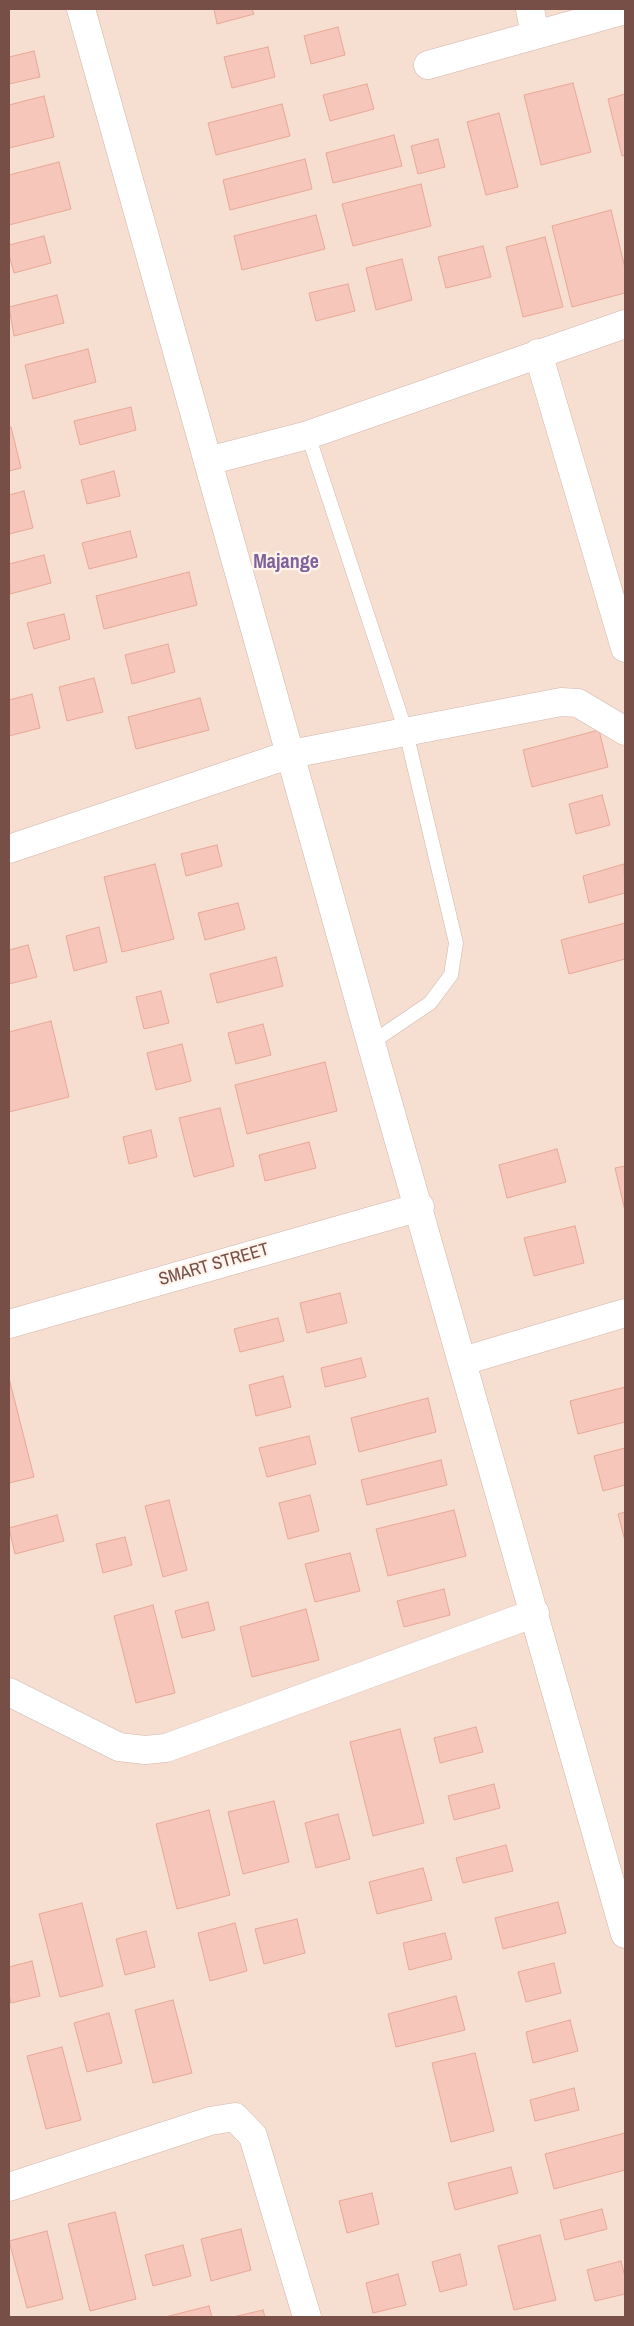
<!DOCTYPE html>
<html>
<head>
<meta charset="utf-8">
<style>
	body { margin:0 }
	#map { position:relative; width:634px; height:2326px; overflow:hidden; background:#feefe3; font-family:"Archivo Narrow",sans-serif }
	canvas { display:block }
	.frame { position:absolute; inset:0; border:10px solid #784f47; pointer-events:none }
</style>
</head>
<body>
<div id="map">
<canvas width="634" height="2326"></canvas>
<div class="frame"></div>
</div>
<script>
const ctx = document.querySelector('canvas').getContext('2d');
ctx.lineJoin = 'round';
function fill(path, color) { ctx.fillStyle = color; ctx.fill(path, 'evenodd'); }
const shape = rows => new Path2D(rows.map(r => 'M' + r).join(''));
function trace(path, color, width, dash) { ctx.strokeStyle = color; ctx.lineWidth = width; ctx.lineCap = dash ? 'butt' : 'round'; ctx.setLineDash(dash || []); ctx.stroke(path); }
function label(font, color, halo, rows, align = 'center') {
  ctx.font = font + ' "Archivo Narrow",sans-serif'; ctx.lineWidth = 4.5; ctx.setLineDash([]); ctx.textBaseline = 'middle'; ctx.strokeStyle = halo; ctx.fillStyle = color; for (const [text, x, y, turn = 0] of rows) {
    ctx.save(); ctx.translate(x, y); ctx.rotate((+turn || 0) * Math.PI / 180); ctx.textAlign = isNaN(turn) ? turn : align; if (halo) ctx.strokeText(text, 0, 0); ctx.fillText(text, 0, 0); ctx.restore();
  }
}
fill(shape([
	[9,9,625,9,625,2317,9,2317]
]), '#f6dfd1');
const building = shape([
	[214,9,252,9,254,14,217,24,214,9],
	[338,27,345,55,311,64,304,36,338,27],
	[268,47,275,77,232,88,224,57,268,47],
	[34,51,40,77,9,84,9,57,34,51],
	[573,83,591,152,541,165,524,95,573,83],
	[367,84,374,109,330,121,323,95,367,84],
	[625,94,625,155,622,156,608,99,625,94],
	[44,96,54,137,9,148,9,105,44,96],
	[282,104,290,136,216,155,208,123,282,104],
	[499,113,518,187,486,195,467,122,499,113],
	[394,135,402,166,333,183,326,153,394,135],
	[438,139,445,167,418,174,411,146,438,139],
	[305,159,312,189,230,210,223,180,305,159],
	[59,162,71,209,9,225,9,175,59,162],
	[421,184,431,226,353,246,342,204,421,184],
	[611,210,625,268,625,293,572,307,552,226,611,210],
	[316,215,325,249,242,270,234,236,316,215],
	[44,236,51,263,14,273,9,255,9,245,44,236],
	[545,237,563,307,523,317,506,247,545,237],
	[483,246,491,277,446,288,438,257,483,246],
	[402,259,412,300,376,310,366,268,402,259],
	[348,284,355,311,316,321,309,293,348,284],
	[57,295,64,323,14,336,9,307,57,295],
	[88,349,96,382,33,399,25,365,88,349],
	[131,407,136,430,80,445,74,421,131,407],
	[9,427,11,427,21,468,9,471,9,427],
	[114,471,120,496,87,504,81,480,114,471],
	[24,491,33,528,9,534,9,495,24,491],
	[130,531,137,557,89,569,82,543,130,531],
	[44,555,51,583,10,594,9,564,44,555],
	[189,572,197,605,104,629,96,596,189,572],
	[64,614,70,639,34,649,27,623,64,614],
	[168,644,175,672,132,684,125,655,168,644],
	[94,678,103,712,67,721,59,687,94,678],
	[32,694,40,728,9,736,9,700,32,694],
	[200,698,209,730,136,749,128,717,200,698],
	[599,730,608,767,532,787,523,750,599,730],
	[602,795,610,825,576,834,569,804,602,795],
	[217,845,222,866,186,876,181,854,217,845],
	[155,864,174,939,122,952,104,877,155,864],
	[624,864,625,893,589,903,583,876,624,864],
	[238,903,245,929,205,940,198,913,238,903],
	[625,923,625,959,569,974,561,940,625,923],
	[99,927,107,962,74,971,66,936,99,927],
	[28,945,37,977,9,984,9,950,28,945],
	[276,957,283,986,217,1003,210,974,276,957],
	[161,991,169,1023,144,1029,136,997,161,991],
	[51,1021,69,1097,9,1112,9,1032,51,1021],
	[263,1024,271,1055,236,1064,228,1033,263,1024],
	[182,1044,191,1081,156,1090,147,1053,182,1044],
	[325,1062,337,1111,247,1134,235,1085,325,1062],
	[220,1108,234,1166,194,1177,179,1118,220,1108],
	[151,1130,157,1157,129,1164,123,1137,151,1130],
	[309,1142,316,1168,265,1181,259,1155,309,1142],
	[557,1149,566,1182,507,1198,499,1165,557,1149],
	[625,1166,625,1211,615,1168,625,1166],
	[575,1226,584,1263,534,1276,524,1238,575,1226],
	[340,1293,347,1323,307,1333,300,1303,340,1293],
	[278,1318,284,1341,240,1352,234,1329,278,1318],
	[361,1358,366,1377,325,1387,321,1368,361,1358],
	[283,1376,291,1407,256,1416,249,1385,283,1376],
	[9,1378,34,1477,9,1483,9,1378],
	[625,1387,625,1422,578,1434,570,1401,625,1387],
	[428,1398,436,1432,359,1452,351,1418,428,1398],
	[309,1436,316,1464,267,1477,259,1448,309,1436],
	[625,1448,625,1485,603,1491,594,1456,625,1448],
	[441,1460,447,1485,367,1505,361,1480,441,1460],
	[310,1495,319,1531,288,1539,279,1503,310,1495],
	[169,1500,187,1570,163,1577,145,1506,169,1500],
	[454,1510,466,1556,388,1576,376,1529,454,1510],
	[625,1512,625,1541,618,1514,625,1512],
	[57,1515,64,1541,15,1554,9,1528,57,1515],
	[125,1537,132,1565,103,1573,96,1544,125,1537],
	[350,1553,360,1591,315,1602,305,1564,350,1553],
	[444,1589,450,1615,404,1627,397,1601,444,1589],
	[208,1602,215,1630,182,1638,175,1611,208,1602],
	[153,1605,175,1693,136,1703,114,1616,153,1605],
	[306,1609,319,1660,252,1677,240,1627,306,1609],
	[476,1727,483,1752,440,1763,434,1738,476,1727],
	[400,1729,424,1823,373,1836,350,1742,400,1729],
	[494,1784,500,1808,454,1820,448,1796,494,1784],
	[274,1801,289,1862,243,1874,228,1812,274,1801],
	[209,1810,230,1895,177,1909,156,1824,209,1810],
	[338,1814,350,1859,316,1868,305,1823,338,1814],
	[506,1845,513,1871,463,1883,456,1858,506,1845],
	[423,1868,432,1900,377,1914,369,1882,423,1868],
	[558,1902,566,1933,503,1949,495,1918,558,1902],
	[82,1903,103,1986,60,1997,39,1914,82,1903],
	[297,1919,305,1953,264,1964,255,1929,297,1919],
	[235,1923,247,1971,210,1981,198,1933,235,1923],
	[146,1931,155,1967,125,1975,116,1939,146,1931],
	[445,1933,452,1959,409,1970,403,1943,445,1933],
	[32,1961,40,1996,11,2003,9,1994,9,1967,32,1961],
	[554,1963,561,1993,526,2002,518,1972,554,1963],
	[456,1996,465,2030,396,2047,388,2014,456,1996],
	[173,2000,192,2073,153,2083,135,2010,173,2000],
	[109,2013,122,2063,87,2072,74,2023,109,2013],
	[570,2020,578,2051,533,2063,526,2032,570,2020],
	[62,2047,81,2120,46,2129,27,2056,62,2047],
	[475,2053,494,2131,451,2142,432,2063,475,2053],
	[574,2088,579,2110,535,2121,530,2100,574,2088],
	[625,2133,625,2170,554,2189,545,2154,625,2133],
	[511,2167,518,2193,455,2210,448,2183,511,2167],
	[372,2193,379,2224,347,2233,339,2201,372,2193],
	[602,2209,607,2229,565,2240,560,2220,602,2209],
	[115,2212,136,2299,90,2311,68,2224,115,2212],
	[241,2229,251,2270,211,2281,201,2239,241,2229],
	[47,2231,63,2299,27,2308,9,2241,47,2231],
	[540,2235,556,2300,514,2310,498,2246,540,2235],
	[183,2245,191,2276,153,2286,145,2255,183,2245],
	[460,2254,467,2285,440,2292,432,2262,460,2254],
	[621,2261,625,2277,625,2294,595,2301,587,2270,621,2261],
	[398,2274,406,2305,373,2313,366,2283,398,2274],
	[209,2306,212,2317,165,2317,209,2306],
	[263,2310,265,2317,233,2317,263,2310]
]);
fill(building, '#f5c6b9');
trace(building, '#e9a898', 1);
const lane = shape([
	[308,435,406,732,456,943,451,975,430,1003,371,1043]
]);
const street = shape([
	[81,9,371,1043,625,1934],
	[530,9,535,35],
	[428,65,625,10],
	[538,353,625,648],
	[208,461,308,435,625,324],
	[9,849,291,754,561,702,578,703,625,731],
	[9,1324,420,1207],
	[463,1361,625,1313],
	[9,1692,119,1747,145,1750,166,1748,535,1613],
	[9,2187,210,2121,235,2117,253,2136,307,2317]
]);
trace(lane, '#d2b6ab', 15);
trace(street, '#d2b6ab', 29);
trace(lane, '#fff', 14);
trace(street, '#fff', 28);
label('18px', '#784f47', '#fff4eb', [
	["SMART STREET",214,1265,-16]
]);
label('bold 20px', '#7e629c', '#fff4eb', [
	["Majange",286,563]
]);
</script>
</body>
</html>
